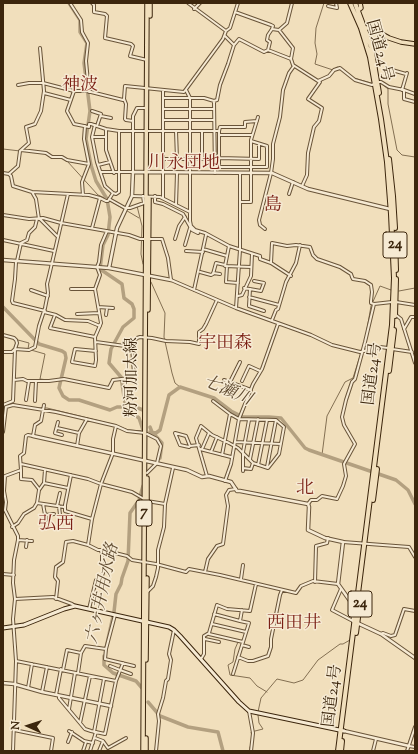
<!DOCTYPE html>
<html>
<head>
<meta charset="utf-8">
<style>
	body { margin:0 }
	#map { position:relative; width:418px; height:754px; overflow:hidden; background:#f1dfbc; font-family:"Sorts Mill Goudy",serif }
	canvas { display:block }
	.frame { position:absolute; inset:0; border:4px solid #3c260d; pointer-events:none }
	.north { position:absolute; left:8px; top:706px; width:40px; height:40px; -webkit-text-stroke:3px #f6ead3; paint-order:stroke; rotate:273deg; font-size:11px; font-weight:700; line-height:16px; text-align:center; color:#3c260d }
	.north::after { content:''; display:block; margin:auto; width:14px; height:18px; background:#3c260d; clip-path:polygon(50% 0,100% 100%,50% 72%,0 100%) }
</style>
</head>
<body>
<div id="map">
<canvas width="418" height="754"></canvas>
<div class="frame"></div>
<div class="north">N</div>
</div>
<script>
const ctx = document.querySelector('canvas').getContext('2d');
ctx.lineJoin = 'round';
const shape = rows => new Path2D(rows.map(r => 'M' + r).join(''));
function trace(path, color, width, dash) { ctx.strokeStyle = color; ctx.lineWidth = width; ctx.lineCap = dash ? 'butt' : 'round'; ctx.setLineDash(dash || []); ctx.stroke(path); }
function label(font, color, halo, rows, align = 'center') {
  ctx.font = font + ' "Sorts Mill Goudy","Noto Serif JP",serif'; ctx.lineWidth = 3; ctx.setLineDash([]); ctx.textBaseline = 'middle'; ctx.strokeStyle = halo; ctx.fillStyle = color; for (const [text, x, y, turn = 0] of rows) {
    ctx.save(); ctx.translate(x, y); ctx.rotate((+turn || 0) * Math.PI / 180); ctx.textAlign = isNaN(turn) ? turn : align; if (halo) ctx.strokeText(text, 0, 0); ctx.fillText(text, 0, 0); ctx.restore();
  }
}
trace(shape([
	[324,3,316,28,315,43,317,54,315,64,333,70,337,67,340,68],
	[354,78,371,83],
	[382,84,388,89,388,104,397,150,402,155,415,157],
	[3,149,20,151],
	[67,161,98,195,107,199],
	[107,199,139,218],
	[137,206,142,226,141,254,143,264],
	[151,282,165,313,164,337,172,373,175,383,180,387],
	[399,291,415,288],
	[366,335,371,306,380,286,391,290],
	[18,340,29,343,28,349],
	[31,350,45,354,40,379,48,380],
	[38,408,47,408,116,425,128,430,143,431],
	[3,421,5,406,14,404,19,405],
	[149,433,156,437],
	[322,455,327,416,345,382,353,378,360,356],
	[238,642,235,649,233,662,228,665,230,675,250,678,257,686,267,692],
	[258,712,261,698,277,679,294,683,303,680,318,660,340,644,343,644,350,640],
	[252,736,251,732,263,729,259,723,258,715],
	[250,751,250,747]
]), '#836f52', 1);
trace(shape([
	[69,3,80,20,80,32,87,43,84,63,90,111,86,139,91,165,96,181,107,199,110,217,108,235,103,245,100,269,122,284,124,298,132,304,134,309,134,318,123,327,111,349,109,363,121,377,125,403,143,410],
	[3,307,39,344,62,351,65,353,66,358,59,388,63,396,69,400,79,400,110,410,117,407,124,407,139,418,143,430],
	[150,427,152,432,162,443,160,458],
	[150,432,156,433,160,430,169,395,180,387,214,398,231,411,243,417,269,417,281,418,305,448,309,450,396,480,408,490,415,504],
	[106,648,114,612,116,594,121,584,122,578,128,561,130,513,139,500,143,486],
	[104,656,104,665,113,673,136,681,142,688],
	[148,702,160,716,188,727,218,732,223,751]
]), '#b3a080', 3.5);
const minor = shape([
	[70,3,81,20,82,32,88,43,86,61,89,92],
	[92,3,94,5,94,12,105,14,107,16,105,38,131,44,133,46,130,56,147,60],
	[188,3,226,31],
	[328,6,337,8,336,3],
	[194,9,200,3],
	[235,12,271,25,273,26,272,29],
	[279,30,293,48,291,59,293,65,318,81],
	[225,36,234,45],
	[268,50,270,42,267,40,268,35,272,29,279,30,287,23,292,3],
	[392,70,406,74],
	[318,81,329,76,334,70,340,68,355,80,372,85,378,82,381,82,389,87,404,90,404,99,415,102],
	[18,85,29,83,43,83,74,91,87,91,123,100,124,99,125,86,184,92,223,39,226,31,230,28,238,3],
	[186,90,190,98,190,221,191,226,195,230,205,233,229,246,260,256,260,259,271,263,291,276],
	[402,90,407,73],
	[404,90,415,94],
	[74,91,67,111,74,124,89,127,89,124,91,124,106,129,119,131,219,131,220,127,245,127,245,122,257,121],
	[44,93,71,100],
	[164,98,204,98,214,101],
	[124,99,126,104,125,119,126,120,133,121],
	[163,109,214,109],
	[92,111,101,114,97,126],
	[101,116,111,118],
	[163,120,214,120],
	[95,125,92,137,97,162,105,186,113,193,116,194,119,192,119,131],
	[106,129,106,150,114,173],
	[176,131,177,159],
	[219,131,219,167,267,167,267,146,251,141],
	[219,135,252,135],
	[92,137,106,137],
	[21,150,46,153,52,157,62,157,67,160,89,164],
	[219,158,259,159,259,144],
	[163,159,214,159],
	[202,159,202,131],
	[98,165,110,162],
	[101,172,133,172,133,116,137,108,146,108],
	[3,173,9,174],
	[215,173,214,101,217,100,220,85,228,64,234,45,239,39,264,52,268,50,291,59],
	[9,174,18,166,20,151,29,143,26,127,35,124,41,111,44,91,40,48],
	[9,174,11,176,13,186,32,192,89,195,100,198,106,201,108,201,113,193],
	[302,186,307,175,308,153,314,127,319,121,322,108,308,99,320,82,318,81],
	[32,192,36,199,39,219],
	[289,194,293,182],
	[83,195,82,182,89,164,84,139,85,126],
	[132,196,160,197,190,212],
	[155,196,155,202,163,204,183,214,192,230,198,233],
	[163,198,163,91],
	[109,199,125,208,130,208,144,203,143,196],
	[241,202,251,202,251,140,258,117],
	[176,205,177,173],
	[3,215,29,219,43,218,61,223],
	[40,219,57,236],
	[61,223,129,235,140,239,162,239,168,258,171,280,236,308,311,335,332,345,360,352,380,347,388,348],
	[92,228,100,198],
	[265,229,260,225,259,220,271,173,273,159,273,144,280,117,283,90,289,73,294,66],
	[175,239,179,226,185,217],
	[3,240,54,251],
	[185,245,190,228],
	[229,246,225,266,251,267],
	[203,249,227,256],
	[186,251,203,252],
	[17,261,21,243,27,240,29,233,35,227,37,219],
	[16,262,15,279,12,301,13,303,45,311],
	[271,263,272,243,287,246,296,245,310,247,313,255,317,259,340,267,351,274,352,277,353,279,365,281,371,285,372,292,371,301,371,303,374,304],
	[227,266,226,282,238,283],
	[200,272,211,275,213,274,216,263,225,265],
	[213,273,220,274],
	[244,288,261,291,264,283,254,281],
	[71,289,95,289],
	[250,289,249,306,264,311],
	[31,290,48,296],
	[194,290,206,235],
	[238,296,242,295,251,276,252,254],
	[249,297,279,305],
	[396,302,415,305],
	[374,304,392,302],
	[98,307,113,308],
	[236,308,240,250,240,173],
	[44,312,56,315,65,320,88,321,100,326],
	[77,314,99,313],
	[55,315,50,328,95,337],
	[106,315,107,308],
	[396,315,401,319,415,363],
	[272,320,276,310,278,309,286,282,296,263,300,245],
	[404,329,411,317,415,317],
	[3,335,14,338,16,340,17,343,15,349,13,401,3,405],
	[96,342,132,347],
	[392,349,412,352],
	[96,351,75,349,72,362,95,366,96,360,95,337,101,323,95,289,100,275,97,267,99,262,101,245,107,231],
	[3,352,12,352,15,349,29,350,35,347,39,326,45,308,48,293,47,284,49,276,68,194],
	[14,380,23,379,27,381,49,381,64,379,109,388,113,380,130,378,134,374,132,347,133,342,137,338,140,337,152,338,166,341,190,342,199,344,199,332,203,329,206,324,217,300],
	[224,380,251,390],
	[242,381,249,366,260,371],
	[230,382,240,362],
	[226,388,228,381],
	[26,400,29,381],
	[35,401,36,381],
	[58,422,55,433,62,435],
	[57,428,79,433],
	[3,432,6,407,13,405,56,412,116,426,127,431,145,433],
	[147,434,157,439,161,446,157,463,147,473],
	[235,442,281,444],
	[77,446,79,433,87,419],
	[190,446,186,436,175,433,180,445,189,447,190,446,199,445],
	[200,449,231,457],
	[202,449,209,433],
	[211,452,217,437],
	[222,455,230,414],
	[250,459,258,419],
	[21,464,88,479,101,484,132,492,144,499],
	[258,465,267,420],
	[267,467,276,420],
	[243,468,251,469,253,463],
	[21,470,21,479,32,480,39,489],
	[243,471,243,452,249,420],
	[71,475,65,505,65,511,92,519],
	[207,476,196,438,201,426,212,435,229,443,238,448,253,463,268,468,279,454,284,427,276,420,239,419,230,414,213,401],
	[225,481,231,464,239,419,253,384,262,369,278,324],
	[44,483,68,488],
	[147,501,165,504],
	[37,503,64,507],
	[43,504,46,520,45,523],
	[308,504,311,500,317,500,322,496,337,499,343,486,346,476,344,464,355,444,344,425,342,417,346,400,352,382,355,379,365,342,374,304],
	[57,506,60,493],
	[59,506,60,515],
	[45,515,54,514],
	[12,527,18,523,24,514,34,508,37,503,39,490,44,483,45,470],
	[18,540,32,541],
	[343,542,409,547,415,557],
	[88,545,92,519,101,484,113,453,113,439,116,426],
	[26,547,27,540],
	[205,572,208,559,217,546,223,544,228,506,226,495,229,490,236,489],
	[3,574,14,575],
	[241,579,243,565],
	[315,582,316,546,327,543,328,538],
	[341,589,332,610,353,621],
	[147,592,153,586,156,577,158,568,158,550,164,527,165,504,173,468],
	[15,599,53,597,72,604,75,606],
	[56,599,58,581,55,577,56,567,63,562,66,542,73,541,88,545,98,550,103,550,127,556,132,560,156,564,186,572,189,569,220,575,296,593,301,586,313,581,338,584],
	[89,609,96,580,101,578,105,568,102,563,102,553,101,551],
	[214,614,240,621],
	[212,624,246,632],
	[209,634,243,642],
	[381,634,383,633,391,636,395,635,404,609,415,611],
	[205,639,219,642],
	[242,645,249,647],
	[106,649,105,659,134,666],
	[238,657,248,661,253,661,268,656,271,647,271,639,280,595,282,590],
	[201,659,204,654,204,636,209,633,217,605,227,609,250,611,256,584],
	[16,661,116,681,105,734,91,731,85,729,59,698,59,696],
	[110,666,120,670],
	[63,670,67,650,81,653],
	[120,670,131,674],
	[78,673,81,653,85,646,106,649,115,615],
	[233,674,249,623,240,621,242,610],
	[116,681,123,663],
	[28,688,32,664],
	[42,692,47,667],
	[56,695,61,669],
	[69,709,75,673],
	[249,711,253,733,251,751],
	[80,723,90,676],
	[14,730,53,738,51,751],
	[69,731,84,741,93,743],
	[94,732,104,679],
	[95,738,103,741,108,748,126,738],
	[68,742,72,732],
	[409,746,415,747],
	[13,751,16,661,13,619,15,599,13,583,14,560,18,540,18,536,5,510,6,502,4,491,5,476,21,470,20,456,24,453,26,436,28,435,33,436,35,425,41,421,44,405],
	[83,751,86,742],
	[90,751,96,732],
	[99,751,103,741],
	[156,751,159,721,158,714,163,698,166,681,168,679,171,660,169,654,174,630],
	[373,751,376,739],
	[407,751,415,727]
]);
const tertiary = shape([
	[3,260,109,268,171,280],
	[109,268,117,228,132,196,133,172,272,173,308,189,390,209],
	[33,436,187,470,202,477,209,476,231,482,237,491,240,491,308,504,309,507,308,530,325,538,343,542,338,584,353,605,353,621,381,634,415,658],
	[3,683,14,684,42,692,111,706],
	[344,731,409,746]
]);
const secondary = shape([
	[3,628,24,625,64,609,75,606,169,627,174,630,180,636,239,702,249,711,344,731]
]);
const primary = shape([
	[358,10,361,8,360,3],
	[150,16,150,3],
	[362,28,371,28,389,38,401,42,415,44],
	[148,310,149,198],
	[147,524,147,478],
	[146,660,147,578],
	[146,738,146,751],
	[143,751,147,3]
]);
const trunk = shape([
	[355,3,371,46,379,93],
	[389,159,393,196,395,228],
	[395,237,396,270],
	[395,316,396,279],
	[389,371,394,330],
	[373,500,377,469],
	[356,633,360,602],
	[338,751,392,325,394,278,391,214,387,162,381,119,370,57,361,28,350,3],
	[341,751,342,741]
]);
trace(minor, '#695439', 4);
trace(tertiary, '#695439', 4.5);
trace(secondary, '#3c260d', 5);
trace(primary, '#3c260d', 5.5);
trace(trunk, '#3c260d', 6);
trace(minor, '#f6ead3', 2);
trace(tertiary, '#f6ead3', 2.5);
trace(secondary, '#f6ead3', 3);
trace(primary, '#f1dfbc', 3.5);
trace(trunk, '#f1dfbc', 4);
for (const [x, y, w] of [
	[395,245,24],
	[144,513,16],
	[360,604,24]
]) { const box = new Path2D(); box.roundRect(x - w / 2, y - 13, w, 26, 3); ctx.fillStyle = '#f6ead3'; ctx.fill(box); trace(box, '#3c260d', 1); }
label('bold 15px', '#3c260d', null, [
	["24",395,245],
	["7",144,513],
	["24",360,604]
]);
label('16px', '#3c260d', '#f6ead3', [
	["国道24号",378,51,75],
	["国道24号",374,374,-83],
	["粉河加太線",133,377,-90],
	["国道24号",334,696,-83]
]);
label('italic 17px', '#604b30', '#f6ead3', [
	["七瀬川",227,392,23],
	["六ヶ井用水路",104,594,-78]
]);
label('18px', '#7a1f14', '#f6ead3', [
	["神波",80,87],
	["川永団地",184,165],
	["島",273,207],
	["宇田森",225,345],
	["北",305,490],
	["弘西",56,526],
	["西田井",294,625]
]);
</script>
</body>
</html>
